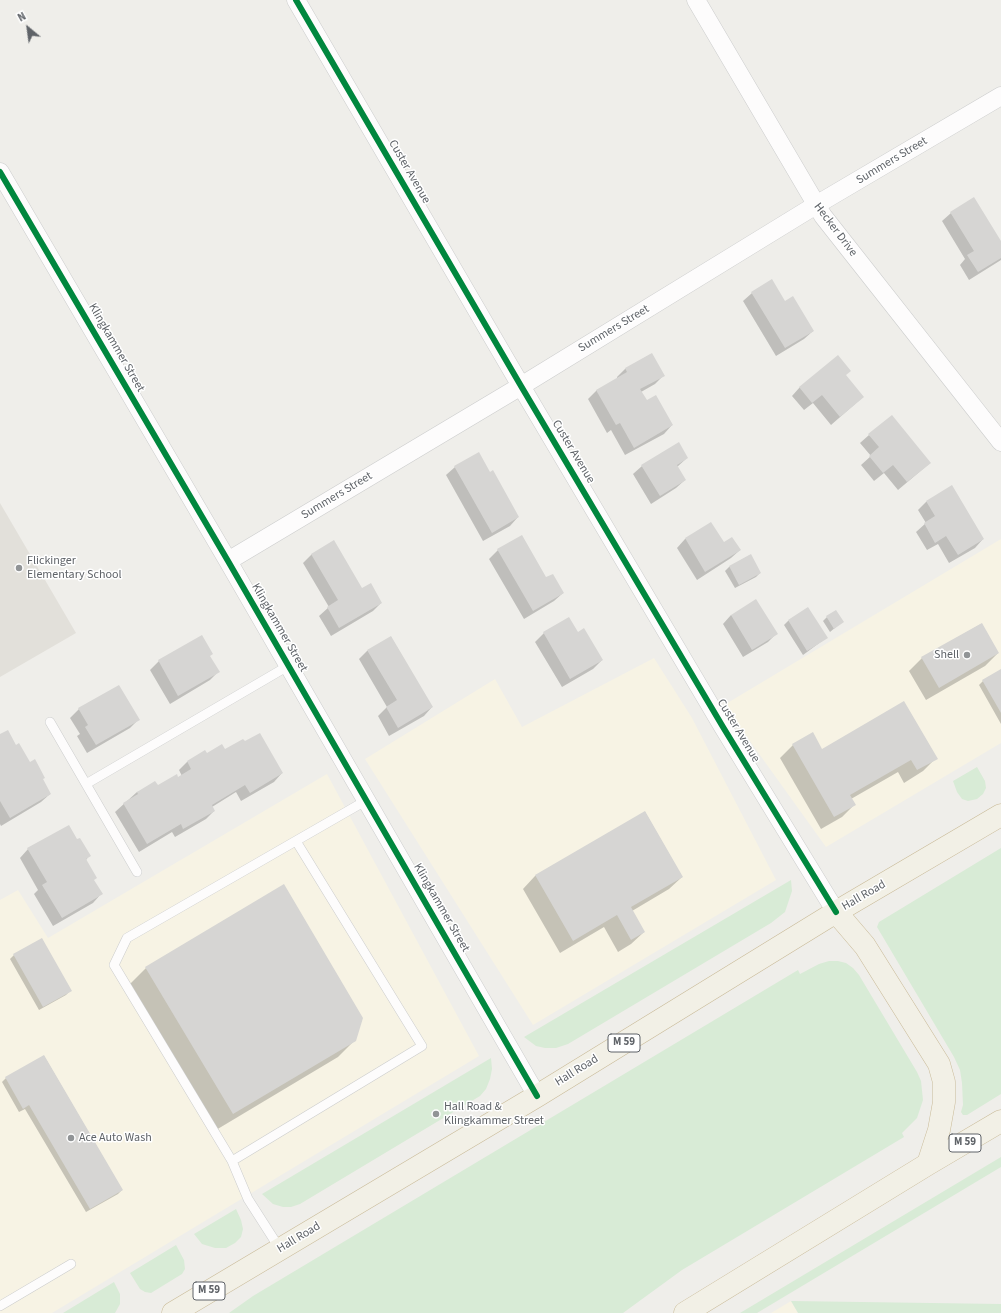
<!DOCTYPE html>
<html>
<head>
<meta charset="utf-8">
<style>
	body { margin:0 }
	#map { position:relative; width:1001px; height:1313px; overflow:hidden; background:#efeeea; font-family:"Source Sans 3",sans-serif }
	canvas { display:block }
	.north { position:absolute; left:8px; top:8px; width:40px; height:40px; -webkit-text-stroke:3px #fff; paint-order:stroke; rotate:331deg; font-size:11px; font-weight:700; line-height:16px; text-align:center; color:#5f6368 }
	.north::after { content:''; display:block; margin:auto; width:14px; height:18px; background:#5f6368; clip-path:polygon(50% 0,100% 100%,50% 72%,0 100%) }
</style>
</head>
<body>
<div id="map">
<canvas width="1001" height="1313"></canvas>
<div class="north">N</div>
</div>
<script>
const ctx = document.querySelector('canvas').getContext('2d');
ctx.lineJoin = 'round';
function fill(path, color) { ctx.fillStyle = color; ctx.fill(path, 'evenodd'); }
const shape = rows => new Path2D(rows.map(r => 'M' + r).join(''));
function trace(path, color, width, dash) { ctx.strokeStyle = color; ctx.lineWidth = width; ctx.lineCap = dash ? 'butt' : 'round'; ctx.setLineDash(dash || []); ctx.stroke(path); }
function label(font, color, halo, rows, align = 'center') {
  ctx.font = font + ' "Source Sans 3",sans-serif'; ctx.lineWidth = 3; ctx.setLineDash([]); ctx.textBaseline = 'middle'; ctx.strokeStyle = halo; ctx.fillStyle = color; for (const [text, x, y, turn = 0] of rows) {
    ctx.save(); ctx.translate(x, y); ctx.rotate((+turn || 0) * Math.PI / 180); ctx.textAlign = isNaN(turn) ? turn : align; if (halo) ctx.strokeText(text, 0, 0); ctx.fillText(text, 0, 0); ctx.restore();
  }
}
fill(shape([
	[1001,539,1001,743,826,847,724,705],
	[654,658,692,718,776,880,533,1025,365,759,495,679,522,727],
	[327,774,479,1056,52,1313,0,1313,0,900,18,890,48,938],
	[791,1301,798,1313,771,1313]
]), '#f7f3e4');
fill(shape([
	[0,503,76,633,0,677]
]), '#e2e0da');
fill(shape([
	[977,767,985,781,986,788,983,794,977,799,968,801,962,799,957,792,953,781],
	[1001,848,1001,1094,967,1115,963,1115,961,1112,963,1105,962,1083,960,1070,954,1057,877,927,879,922],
	[791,880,792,891,785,912,771,923,568,1044,556,1048,545,1048,536,1046,524,1037],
	[829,961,838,961,846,963,853,968,859,975,917,1072,921,1081,923,1100,917,1118,902,1133,904,1137,682,1270,623,1313,229,1313,253,1296,798,970,800,974,819,964],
	[491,1058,492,1069,490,1079,486,1089,480,1096,300,1204,291,1207,283,1207,273,1204,262,1194],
	[1001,1157,1001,1167,757,1313,740,1313],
	[236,1209,241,1220,243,1229,241,1237,235,1243,226,1248,215,1248,202,1244,194,1234],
	[176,1245,184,1260,185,1269,182,1274,151,1293,145,1292,140,1289,130,1273],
	[114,1282,120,1294,120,1304,115,1313,63,1313],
	[791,1301,1001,1304,1001,1313,798,1313]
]), '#d8ebd6');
fill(shape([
	[951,213,1001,242,1001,260,969,280,960,265,965,259,942,221],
	[752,293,785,302,813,331,804,339,776,356,743,301],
	[651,354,663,376,655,384,641,392,646,401,672,425,664,434,625,455,611,430,607,433,588,399,597,390,617,379,617,377,625,369],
	[845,375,863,397,831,425,813,403,804,410,792,396,800,387],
	[869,435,930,463,898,490,884,473,874,481,861,465,871,456,860,443],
	[687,458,677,467,685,480,676,488,651,504,633,474,642,466],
	[455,467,490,473,518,517,510,526,483,541,446,475],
	[952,487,983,539,975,548,949,563,938,544,927,550,916,532,926,523,918,510,926,502],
	[711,524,723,544,740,550,731,558,697,580,677,548,685,539],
	[498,550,546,578,563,593,554,601,524,619,489,559],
	[312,554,361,589,381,603,373,611,331,636,319,616,329,607,303,563],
	[750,555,760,573,756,577,735,588,725,571,729,567],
	[808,608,826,638,803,655,784,625,788,621],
	[731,615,776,634,768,642,743,657,723,624],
	[827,617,842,622,830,632,823,621],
	[981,624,998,653,985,666,926,700,909,671,922,658],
	[544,633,578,634,602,660,593,669,562,687,535,642],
	[202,637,209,656,218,672,210,680,170,704,150,670,159,661],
	[391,637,432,707,424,716,389,736,378,716,387,707,359,659,367,651],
	[1001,670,1001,724,979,685,983,681],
	[79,709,138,720,130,728,87,753,77,736,80,734,70,718],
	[0,736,16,746,42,780,50,794,41,802,1,826,0,824],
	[793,745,822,750,936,758,923,771,904,783,898,772,851,799,855,804,842,817,821,829,780,758],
	[205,751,206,754,224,751,282,773,274,782,241,801,236,792,212,807,214,811,206,819,175,837,172,832,139,852,115,812,137,792,157,786,182,776,179,770,187,762],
	[645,812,682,877,669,889,632,911,644,932,631,944,618,952,604,927,560,953,523,889,535,876],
	[77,841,89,856,86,860,93,880,101,894,93,903,53,926,34,894,38,890,20,858,28,849],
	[14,955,70,991,66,995,39,1010,10,959],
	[146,968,355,1040,338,1057,216,1130,129,985],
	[44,1056,122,1190,118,1194,86,1212,25,1109,19,1112,2,1082,6,1078]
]), '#0003');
fill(shape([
	[974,197,1001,241,1001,258,978,272,967,255,974,251,950,212],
	[772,279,785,301,793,296,814,331,785,348,751,292],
	[652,353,665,376,640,389,647,400,656,395,673,425,634,448,620,423,616,425,596,390,627,372,625,368],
	[838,355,851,371,846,375,864,397,840,417,822,395,812,403,799,387],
	[892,415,931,463,907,482,893,465,883,473,869,456,879,447,868,434],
	[679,442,688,458,677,465,686,480,660,496,641,465],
	[479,452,490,472,493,470,519,517,492,533,454,466],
	[952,485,984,539,958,555,946,536,935,543,924,523,935,516,926,501],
	[711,522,724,542,732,537,741,550,705,572,685,538],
	[522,535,546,577,553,574,564,593,533,611,497,549],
	[334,540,362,588,371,583,382,603,339,628,327,607,338,600,311,554],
	[751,554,761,573,739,585,729,566],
	[756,599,778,634,752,650,731,615],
	[808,607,828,638,807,651,788,620],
	[836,610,844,622,834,629,826,616],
	[569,617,578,632,584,628,603,660,570,679,543,632],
	[982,623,999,653,939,688,921,657],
	[202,635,213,654,210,656,220,672,178,696,158,660],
	[391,636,433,707,398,728,386,707,397,700,367,650],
	[1001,669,1001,713,982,680],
	[119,685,140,720,96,745,85,727,88,725,78,708],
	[904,701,938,759,917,770,911,760,850,795,856,805,834,817,792,744,813,732,822,749],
	[8,730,16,745,19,743,30,762,35,759,45,778,43,779,51,794,10,818,0,801,0,734],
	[260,733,283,773,250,793,245,785,212,805,215,811,183,829,181,824,147,844,123,803,138,794,137,792,155,781,158,785,177,774,178,777,191,769,187,761,205,750,207,753,222,744,225,749,243,739,245,741],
	[645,811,683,877,631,907,645,932,631,940,617,915,573,941,535,875],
	[69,825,77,839,80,838,91,856,86,859,97,878,94,880,103,894,62,918,42,885,47,882,27,848],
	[284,884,363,1018,356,1041,233,1114,145,967],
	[42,938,72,991,43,1007,13,954],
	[44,1055,123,1190,90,1209,29,1105,23,1109,5,1077]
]), '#d6d5d3');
const service = shape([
	[50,722,137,872],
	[86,784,288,666],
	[232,1161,422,1046,296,841],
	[280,1249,248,1199,232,1161,114,965,127,938,367,800],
	[0,1306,71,1264]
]);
const minor = shape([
	[296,0,521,386,723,727,836,912],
	[696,0,823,216,1001,442],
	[0,172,228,561,537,1096],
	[228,561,521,386,816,205,1001,96]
]);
const trunk = shape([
	[836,912,865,946,939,1064,944,1082,944,1102,939,1130,928,1164],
	[173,1313,537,1096,836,912,1001,815],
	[685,1313,928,1164,1001,1121]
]);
trace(service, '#cbcccc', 10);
trace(minor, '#cbcccc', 19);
trace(trunk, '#c8b996', 23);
trace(service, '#fdfcfc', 9);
trace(minor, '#fdfcfc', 18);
trace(trunk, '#f2f0e6', 22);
trace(shape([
	[296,0,521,386,723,727,836,912],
	[0,172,228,561,537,1096]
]), '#00873e', 6);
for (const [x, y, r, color] of [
	[19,568,4,"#919496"],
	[967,655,4,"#919496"],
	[436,1114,4,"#919496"],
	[71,1138,4,"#919496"]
]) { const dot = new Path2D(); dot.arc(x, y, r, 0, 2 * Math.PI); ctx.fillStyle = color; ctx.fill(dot); trace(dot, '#fff', 1.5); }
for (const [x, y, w] of [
	[624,1043,32],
	[965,1143,32],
	[209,1291,32]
]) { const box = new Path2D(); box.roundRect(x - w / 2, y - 9, w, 18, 3); ctx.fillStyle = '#fff'; ctx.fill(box); trace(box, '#5f6368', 1); }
label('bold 11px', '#5f6368', null, [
	["M 59",624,1043],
	["M 59",965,1143],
	["M 59",209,1291]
]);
label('12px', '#5f6368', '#fff', [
	["Summers Street",892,161,-31],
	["Custer Avenue",409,172,60],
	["Hecker Drive",835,230,53],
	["Summers Street",614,329,-31],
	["Klingkammer Street",116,348,60],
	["Custer Avenue",573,452,59],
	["Summers Street",337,496,-31],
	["Klingkammer Street",279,628,60],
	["Custer Avenue",738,731,59],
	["Hall Road",864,896,-30],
	["Klingkammer Street",441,908,60],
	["Hall Road",577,1071,-32],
	["Hall Road",299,1238,-31]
]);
label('12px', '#5f6368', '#fff', [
	["Flickinger",27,561],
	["Elementary School",27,575],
	["Shell",959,655,"right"],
	["Hall Road &",444,1107],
	["Klingkammer Street",444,1121],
	["Ace Auto Wash",79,1138]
], 'left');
</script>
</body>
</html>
